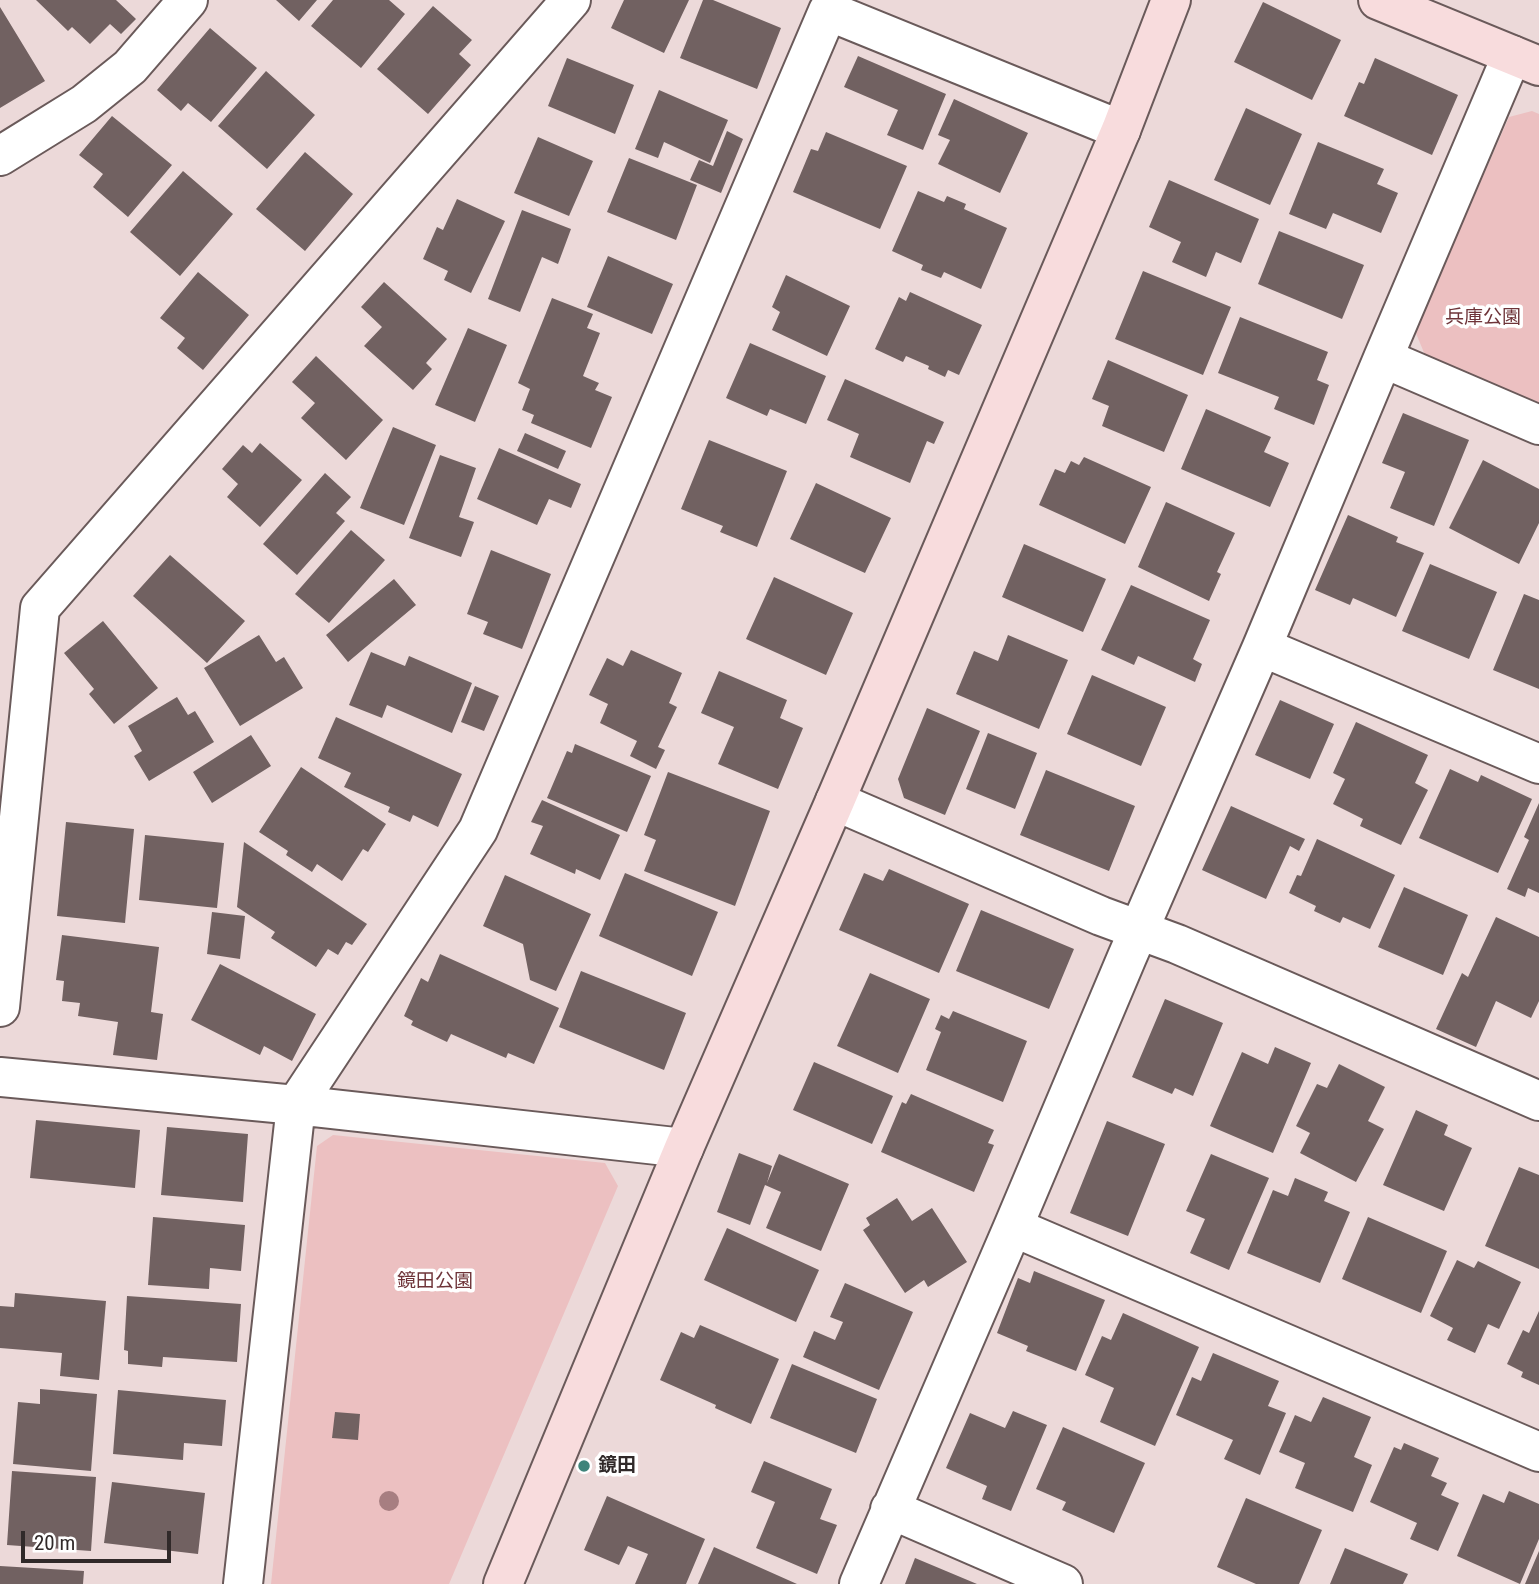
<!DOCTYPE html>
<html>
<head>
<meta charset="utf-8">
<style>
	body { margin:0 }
	#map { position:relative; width:1539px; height:1584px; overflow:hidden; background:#ecd9d9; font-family:"Roboto Condensed",sans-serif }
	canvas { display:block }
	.scale { position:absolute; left:21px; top:1531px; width:150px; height:32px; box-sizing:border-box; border:4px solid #302929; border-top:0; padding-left:9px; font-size:21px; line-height:24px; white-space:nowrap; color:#302929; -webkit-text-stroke:5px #fff; paint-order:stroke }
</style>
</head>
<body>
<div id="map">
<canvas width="1539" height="1584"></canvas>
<div class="scale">20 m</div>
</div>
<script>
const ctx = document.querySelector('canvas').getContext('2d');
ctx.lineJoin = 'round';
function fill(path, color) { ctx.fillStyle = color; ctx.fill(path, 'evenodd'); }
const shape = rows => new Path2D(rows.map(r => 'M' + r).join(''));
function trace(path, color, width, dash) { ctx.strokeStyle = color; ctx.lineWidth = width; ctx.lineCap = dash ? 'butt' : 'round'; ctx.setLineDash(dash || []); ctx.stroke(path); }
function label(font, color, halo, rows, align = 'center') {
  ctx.font = font + ' "Roboto Condensed","Noto Sans JP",sans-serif'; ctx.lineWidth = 7; ctx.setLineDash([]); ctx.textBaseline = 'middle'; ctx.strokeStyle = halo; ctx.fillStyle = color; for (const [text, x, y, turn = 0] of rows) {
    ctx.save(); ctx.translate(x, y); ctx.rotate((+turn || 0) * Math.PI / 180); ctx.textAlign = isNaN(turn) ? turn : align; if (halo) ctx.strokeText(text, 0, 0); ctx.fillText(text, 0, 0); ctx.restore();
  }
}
fill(shape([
	[1532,111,1539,114,1539,403,1425,355,1415,331,1509,117],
	[333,1135,605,1163,618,1186,449,1584,271,1584,317,1146]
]), '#ecc0c1');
fill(shape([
	[36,0,116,0,136,19,121,34,110,24,90,44,72,27,68,31],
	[276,0,317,0,299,21],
	[333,0,389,0,405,14,361,68,311,26],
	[624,0,689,0,664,53,611,28],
	[703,0,713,0,781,28,757,89,680,58],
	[1263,2,1341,40,1312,100,1234,62],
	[433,6,472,40,459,54,471,65,428,114,377,69],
	[0,7,45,81,0,108],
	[210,28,257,68,211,122,188,103,181,111,157,90],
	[858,56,946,94,923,150,887,135,898,110,844,87],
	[567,58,634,85,615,134,548,106],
	[1375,58,1458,95,1432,155,1344,116,1359,82,1364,84],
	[266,71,315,115,267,169,218,126],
	[659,90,728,120,710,163,664,142,658,158,635,149],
	[954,99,1028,133,1000,193,938,164,950,140,938,135],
	[1246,108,1302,134,1270,205,1214,180],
	[112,116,172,165,128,217,93,187,103,174,79,155],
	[727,131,743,139,721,193,690,180,699,160,713,166],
	[826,132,907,166,880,229,793,192,811,149,818,151],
	[538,137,593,161,569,216,514,193],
	[1318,142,1384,169,1377,184,1398,193,1381,233,1333,213,1326,229,1289,214],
	[305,152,353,194,305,251,256,209],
	[629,158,697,185,676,240,607,212],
	[183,171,233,214,180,276,130,232],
	[1169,180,1259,219,1241,263,1216,252,1206,277,1172,262,1181,242,1149,227],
	[918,191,944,202,947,196,966,204,964,209,1007,228,981,289,944,272,941,278,921,270,923,265,892,251],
	[457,199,505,221,471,293,444,280,448,271,423,259,437,227,443,230],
	[522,210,571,229,558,264,542,257,520,312,488,299],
	[1279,231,1364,265,1342,319,1258,284],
	[608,256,673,284,652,334,587,307],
	[1143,271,1231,307,1203,375,1115,339],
	[198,272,249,315,203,370,177,348,185,338,160,318],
	[786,275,850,306,827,356,772,330,780,312,772,307],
	[384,282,447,339,426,363,432,369,413,390,364,346,382,327,361,307],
	[910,292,982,325,959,375,948,370,945,377,928,369,929,366,906,356,903,362,875,349,899,297,906,301],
	[552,298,593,314,587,328,600,333,583,376,599,383,595,390,612,397,591,448,531,423,534,415,522,410,530,389,518,383],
	[1240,317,1328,352,1317,380,1329,385,1314,425,1274,409,1279,397,1218,373],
	[468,328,507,345,475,422,435,405],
	[750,343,826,376,806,424,770,409,767,416,726,398],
	[316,356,383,420,346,460,301,418,315,403,292,382],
	[1108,360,1188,395,1164,452,1102,426,1109,406,1092,399],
	[845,379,944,422,934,444,927,441,910,483,850,457,859,434,827,420],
	[1206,409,1271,437,1264,452,1289,463,1270,507,1181,469],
	[1403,413,1469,440,1434,526,1390,508,1405,472,1382,463],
	[393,427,436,445,404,525,360,508],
	[525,433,566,451,558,469,517,451],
	[709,440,787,471,757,547,720,532,723,526,681,509],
	[260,443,302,480,260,527,227,497,238,484,222,469,243,445,252,453],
	[499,448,581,484,571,508,549,499,537,525,477,499],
	[440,455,476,468,459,517,474,522,461,557,409,538],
	[1084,457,1151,487,1125,544,1039,505,1055,469,1065,473,1071,461,1079,465],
	[1483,460,1539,489,1539,523,1519,564,1449,528],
	[325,473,351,497,336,513,345,521,297,575,263,544],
	[816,483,891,518,865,573,790,539],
	[1166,502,1235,533,1217,572,1221,574,1209,601,1138,567],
	[1348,515,1398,537,1396,542,1424,553,1396,617,1353,598,1350,605,1315,590],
	[351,530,385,560,329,623,295,594],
	[1024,544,1106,579,1083,632,1002,597],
	[491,550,551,574,522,649,483,634,488,622,467,614],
	[170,555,245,621,207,663,133,596],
	[1430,564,1497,592,1469,659,1402,631],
	[774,577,853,613,826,675,746,639],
	[394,579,416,605,348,662,326,635],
	[1131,585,1210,620,1193,659,1202,664,1195,682,1138,656,1134,665,1101,650],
	[1524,594,1539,600,1539,689,1493,670],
	[103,621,158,688,114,724,89,694,94,689,64,653],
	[259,635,276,662,284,657,303,688,240,726,204,668],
	[1008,635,1068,660,1039,729,956,694,974,651,998,661],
	[631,650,682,673,669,703,677,707,658,747,665,750,656,769,630,756,637,741,600,723,608,704,589,695,607,658,623,666],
	[371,652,405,666,409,656,472,683,452,733,387,705,382,718,349,705],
	[719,671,787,700,780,718,803,728,778,789,718,764,734,727,701,713],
	[1092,675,1166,707,1141,766,1067,734],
	[475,686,499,696,484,731,461,722],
	[177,697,188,715,195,711,214,742,149,781,134,756,142,751,128,726],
	[1280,700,1334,724,1310,779,1255,755],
	[927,708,980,731,945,815,904,798,898,779],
	[336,717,462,774,438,827,413,815,410,822,388,812,390,807,344,787,351,773,318,758],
	[1356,722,1428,755,1415,783,1428,790,1401,845,1360,826,1363,819,1333,804,1345,779,1333,773],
	[988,733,1037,753,1015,809,966,789],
	[251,735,271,766,212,803,193,772],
	[575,744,651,776,627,832,547,798,567,751,572,753],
	[301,767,386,824,368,852,363,849,342,881,317,864,312,872,286,855,288,851,259,832],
	[1450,769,1478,782,1481,775,1532,799,1498,873,1419,838],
	[1046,770,1135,806,1109,871,1020,835],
	[668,772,770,811,735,906,644,871,656,840,644,835],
	[542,800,620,835,600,880,576,869,575,874,530,854,543,826,531,822],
	[1539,803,1539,893,1528,888,1525,897,1507,889,1529,840,1524,837],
	[1231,806,1305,839,1299,851,1290,846,1266,899,1202,870],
	[66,822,134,829,125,923,57,916],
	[145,835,224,843,217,908,139,900],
	[1317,839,1395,875,1370,929,1343,917,1340,923,1314,911,1316,906,1289,893,1297,875,1301,876],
	[244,842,367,924,352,945,346,942,338,955,328,949,316,967,271,938,275,932,237,907],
	[889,869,969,904,939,973,839,930,864,873,883,881],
	[625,873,718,912,692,976,599,936],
	[505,875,591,914,556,991,530,980,523,944,483,926],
	[1404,887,1468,915,1443,975,1378,947],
	[981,910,1074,949,1049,1009,956,971],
	[212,912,245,916,240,959,207,954],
	[1496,917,1539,937,1539,1001,1531,1018,1496,1001,1476,1047,1436,1029,1462,973,1468,977],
	[62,935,159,947,151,1012,163,1014,157,1060,113,1055,118,1022,78,1016,80,1003,62,1001,64,981,56,980],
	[440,954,559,1008,534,1064,508,1053,506,1058,451,1034,447,1042,411,1025,413,1021,404,1016,421,978,428,982],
	[220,964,316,1014,292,1061,264,1046,260,1055,191,1020],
	[581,971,686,1013,664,1070,559,1027],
	[870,973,930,999,898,1073,837,1046],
	[1165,999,1223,1023,1193,1096,1175,1088,1172,1094,1132,1077],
	[953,1011,1027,1041,1003,1102,926,1070,941,1032,935,1029,941,1015,949,1019],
	[1275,1047,1311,1063,1273,1153,1210,1126,1242,1052,1268,1064],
	[814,1062,893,1096,872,1144,793,1110],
	[1339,1064,1385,1087,1368,1121,1384,1129,1356,1182,1300,1153,1310,1133,1296,1126,1317,1084,1327,1088],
	[911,1094,994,1130,988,1143,994,1145,974,1192,881,1152,902,1102,906,1104],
	[1416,1110,1448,1125,1444,1135,1472,1148,1444,1211,1383,1185],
	[36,1120,140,1130,135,1188,30,1178],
	[1107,1121,1165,1144,1128,1236,1070,1213],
	[167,1127,248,1134,243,1202,161,1195],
	[739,1153,772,1166,767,1183,779,1154,849,1184,821,1251,766,1228,781,1192,765,1185,750,1225,717,1212],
	[1211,1154,1269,1178,1229,1270,1190,1253,1205,1219,1186,1211],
	[1519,1167,1539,1175,1539,1269,1485,1246],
	[1295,1178,1328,1192,1324,1201,1350,1212,1320,1283,1247,1253,1273,1190,1288,1196],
	[897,1198,912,1221,932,1208,967,1262,928,1287,924,1280,905,1293,863,1230,870,1225,866,1218],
	[153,1217,245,1225,241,1271,210,1268,209,1289,148,1285],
	[1368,1217,1447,1251,1421,1313,1342,1279],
	[727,1228,819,1270,796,1322,704,1280],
	[1457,1260,1474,1268,1478,1261,1521,1282,1499,1329,1488,1324,1475,1353,1447,1340,1453,1328,1430,1316],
	[1034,1271,1105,1300,1076,1371,1026,1351,1028,1346,997,1333,1018,1278,1030,1283],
	[845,1283,913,1312,879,1390,803,1357,814,1331,835,1340,843,1322,830,1317],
	[15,1293,106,1301,99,1380,60,1376,62,1353,0,1348,0,1306,14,1307],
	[127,1296,241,1304,237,1362,163,1357,162,1367,128,1364,128,1351,124,1350],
	[1539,1311,1539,1385,1521,1377,1523,1372,1507,1364,1523,1330,1529,1333],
	[1123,1313,1199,1347,1155,1446,1100,1422,1114,1388,1085,1375,1102,1336,1111,1340],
	[700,1325,779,1359,751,1424,715,1408,716,1405,660,1380,681,1332,694,1338],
	[1213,1353,1279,1381,1268,1406,1286,1413,1260,1475,1224,1459,1233,1440,1176,1415,1192,1377,1201,1381],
	[792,1364,877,1399,856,1453,770,1418],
	[40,1389,97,1394,91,1471,13,1464,18,1402,40,1404],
	[118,1390,226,1400,222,1446,184,1443,183,1460,113,1454],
	[1323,1397,1371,1417,1354,1457,1372,1465,1353,1512,1295,1488,1305,1463,1279,1452,1295,1415,1311,1422],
	[1013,1411,1047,1425,1011,1511,982,1499,987,1486,946,1468,970,1413,1005,1428],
	[335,1412,360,1414,358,1440,332,1438],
	[1063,1427,1145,1463,1114,1533,1062,1510,1066,1502,1036,1489],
	[1404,1443,1439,1458,1431,1476,1447,1483,1441,1495,1459,1503,1438,1551,1410,1539,1417,1523,1370,1502,1394,1447,1401,1450],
	[764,1461,832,1489,820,1519,837,1525,817,1574,756,1548,775,1502,751,1492],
	[12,1471,96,1477,91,1551,7,1545],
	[112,1482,205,1493,198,1554,104,1543],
	[1509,1491,1539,1504,1539,1539,1520,1584,1457,1556,1483,1494,1504,1503],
	[607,1496,705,1539,686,1584,635,1584,648,1554,628,1546,619,1565,584,1550],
	[1246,1498,1322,1530,1299,1584,1256,1584,1217,1567],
	[714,1547,797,1584,698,1584],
	[1345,1548,1408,1574,1403,1584,1330,1584],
	[1539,1551,1539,1584,1525,1584],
	[915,1558,977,1584,905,1584],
	[0,1566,84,1571,83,1584,0,1584]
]), '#716161');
const street = shape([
	[0,156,84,104,130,67,188,0],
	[1383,358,1539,425],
	[1262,647,1539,764],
	[835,801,1101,916,1177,944,1539,1101],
	[0,1007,40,608,571,0],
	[0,1077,296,1105,684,1148],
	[1013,1227,1539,1452],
	[890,1509,1063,1584],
	[243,1584,296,1105,478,830,828,11,1121,130],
	[859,1584,1013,1227,1127,957,1262,647,1383,358,1512,55]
]);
const secondary = shape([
	[1378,0,1539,66],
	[503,1584,684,1148,835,801,1121,130,1171,0]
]);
trace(street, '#6a5a5a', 42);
trace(secondary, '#6a5a5a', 42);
trace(street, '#fff', 38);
trace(secondary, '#f8dcdd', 38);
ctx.fillStyle = '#a77e81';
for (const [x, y] of [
	[389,1501]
]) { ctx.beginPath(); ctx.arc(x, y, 10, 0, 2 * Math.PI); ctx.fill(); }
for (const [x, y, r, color] of [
	[584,1466,7,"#3f847a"]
]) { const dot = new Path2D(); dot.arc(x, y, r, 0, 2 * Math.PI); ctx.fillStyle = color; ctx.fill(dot); trace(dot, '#fff', 2.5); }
label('19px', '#6e3439', '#fff', [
	["兵庫公園",1483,318],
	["鏡田公園",435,1282]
]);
label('bold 19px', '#302929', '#fff', [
	["鏡田",598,1466]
], 'left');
</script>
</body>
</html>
